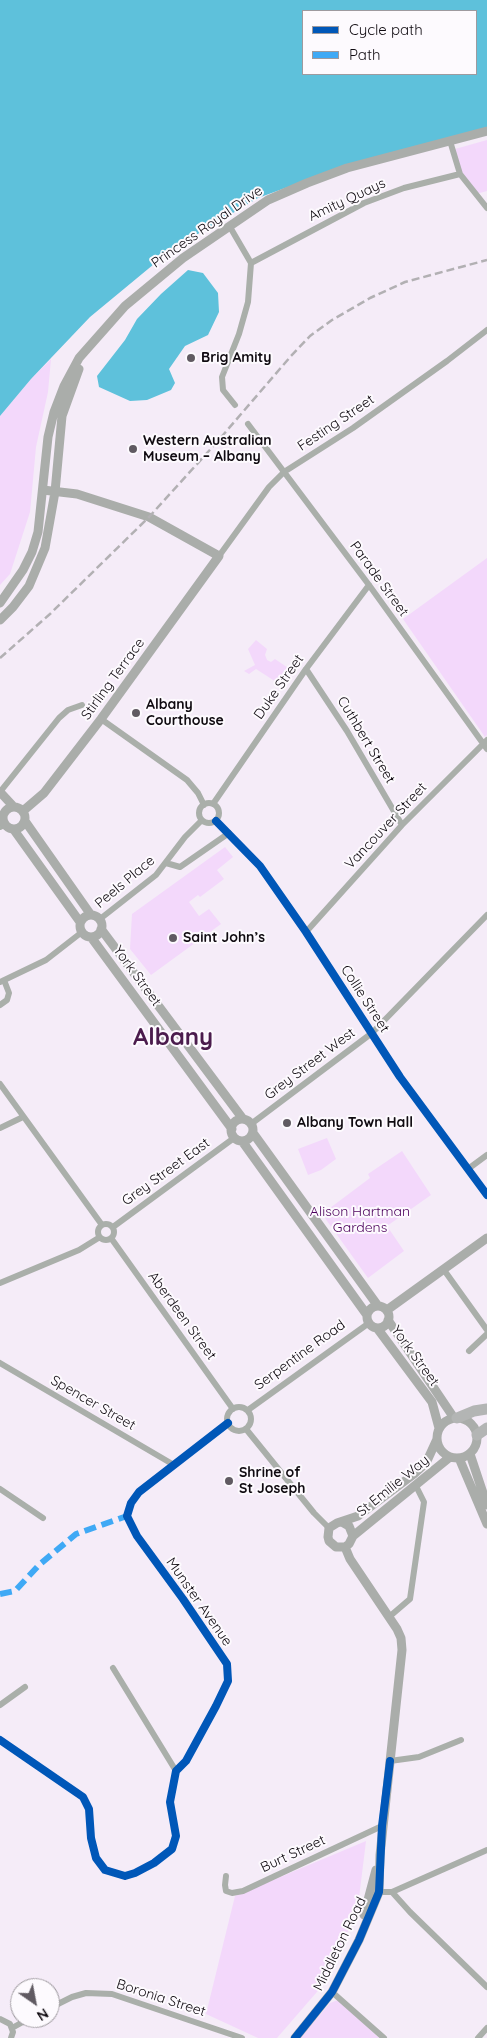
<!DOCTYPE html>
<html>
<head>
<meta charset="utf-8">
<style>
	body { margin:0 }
	#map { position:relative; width:487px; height:2038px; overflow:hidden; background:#f5ecf8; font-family:Quicksand,sans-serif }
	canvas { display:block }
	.legend { position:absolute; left:302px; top:10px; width:175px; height:65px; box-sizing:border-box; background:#fdfafe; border:1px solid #9e9a9f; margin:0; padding:6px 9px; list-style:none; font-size:15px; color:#100b11 }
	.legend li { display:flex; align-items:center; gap:10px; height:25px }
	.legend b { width:25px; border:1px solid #9e9a9f }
	.north { position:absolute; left:10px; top:1978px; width:50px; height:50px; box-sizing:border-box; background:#fdfafe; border:1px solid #9e9a9f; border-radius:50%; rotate:147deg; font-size:14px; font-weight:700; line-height:20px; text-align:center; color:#100b11 }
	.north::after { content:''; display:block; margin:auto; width:18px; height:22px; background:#605a62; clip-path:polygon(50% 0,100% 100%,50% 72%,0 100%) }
</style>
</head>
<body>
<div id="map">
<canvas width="487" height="2038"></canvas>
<ul class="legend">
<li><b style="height:6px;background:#0057b8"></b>Cycle path</li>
<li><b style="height:6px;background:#3fa9f5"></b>Path</li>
</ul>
<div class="north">N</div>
</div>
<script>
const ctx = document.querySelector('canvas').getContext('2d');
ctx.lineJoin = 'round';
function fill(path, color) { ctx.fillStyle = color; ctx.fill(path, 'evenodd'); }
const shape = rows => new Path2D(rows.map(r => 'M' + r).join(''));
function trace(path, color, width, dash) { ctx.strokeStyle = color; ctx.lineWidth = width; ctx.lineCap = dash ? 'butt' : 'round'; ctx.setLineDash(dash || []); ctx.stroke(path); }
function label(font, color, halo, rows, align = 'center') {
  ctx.font = font + ' Quicksand,sans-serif'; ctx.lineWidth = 4; ctx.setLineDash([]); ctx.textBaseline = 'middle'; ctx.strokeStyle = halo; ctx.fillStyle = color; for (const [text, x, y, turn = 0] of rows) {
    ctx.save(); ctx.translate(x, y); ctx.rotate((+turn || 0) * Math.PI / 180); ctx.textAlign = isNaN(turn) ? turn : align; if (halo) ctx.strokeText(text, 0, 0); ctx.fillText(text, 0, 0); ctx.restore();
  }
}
fill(shape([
	[487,140,487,191,476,194,460,174,455,149],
	[51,359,48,392,36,447,30,512,10,574,0,585,0,416,31,379],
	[487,558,487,735,485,737,403,619],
	[256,640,267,649,265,655,267,660,271,662,275,659,294,672,284,687,256,669,249,674,244,671,255,665,248,649],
	[225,847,233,857,217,870,224,879,200,897,198,895,189,902,199,916,209,909,221,924,151,975,130,949,132,914],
	[327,1138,336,1159,321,1170,308,1175,298,1149],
	[402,1151,431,1195,387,1226,404,1251,368,1278,322,1214,370,1178,368,1174],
	[366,1841,358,1906,329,1978,277,2038,258,2038,206,2014,235,1896],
	[338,2000,379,2038,300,2038,330,2003]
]), '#f3d8fb');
fill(shape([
	[0,0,487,0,487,128,345,166,258,198,171,250,90,317,31,379,0,416],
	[303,11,476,11,476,74,303,74],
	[188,270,203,273,218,293,219,312,208,335,185,346,169,369,175,383,171,390,147,400,130,401,99,387,97,376,125,340,137,319,161,294]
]), '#5ec1db');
trace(shape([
	[450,141,460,174,487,208],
	[230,227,251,263,248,302,239,334,222,377,223,390,235,405],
	[251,263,364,203,404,188,460,174],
	[248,424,369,585,487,749],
	[219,556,269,487,284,472,353,428,447,361,487,330],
	[306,669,347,731,402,825],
	[101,719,187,780,198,793,204,805],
	[0,792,59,718,68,710,82,705],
	'199 813a10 10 0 1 1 20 0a10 10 0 1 1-20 0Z',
	[213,804,306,669,369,585],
	[216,821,260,866,306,932,400,1077,487,1195],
	[0,827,4,825],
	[166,863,180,867,229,833],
	[100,919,156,875,185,837,202,820],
	[306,932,402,825,487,740],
	[0,982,46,960,82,932],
	[0,1005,7,1000,9,993,4,980],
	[0,1084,102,1225],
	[251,1124,372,1033,487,915],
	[0,1128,23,1117],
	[468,1169,487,1155],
	'98 1232a8 8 0 1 1 16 0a8 8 0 1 1-16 0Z',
	[113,1227,234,1138],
	[111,1238,233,1409],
	[444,1270,487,1330],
	[0,1283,79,1250,100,1237],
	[469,1351,487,1334],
	[0,1363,174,1465],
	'227 1419a12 12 0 1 1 24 0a12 12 0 1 1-24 0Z',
	[248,1410,369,1323],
	[246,1429,314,1513,329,1528],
	[0,1489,43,1518],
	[389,1617,410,1599,424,1502,416,1486],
	[113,1668,176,1771],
	[0,1705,25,1687],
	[0,1740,83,1797,89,1809,91,1838,96,1858,105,1870,125,1876,135,1873,154,1863,172,1849,176,1836,170,1802,176,1771,186,1761,216,1706,228,1681,227,1664,183,1599,137,1536,127,1516,131,1503,139,1492,228,1423],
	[390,1761,419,1757,461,1740],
	[226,1876,225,1885,226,1891,232,1893,243,1891,382,1826],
	[379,1892,392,1892,487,1850],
	[392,1892,410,1912,487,1987],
	[332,1992,384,2038],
	[50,2008,72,1997,86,1993,112,1994,242,2038],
	[0,2019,10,2024,13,2032,11,2038],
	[12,2028,30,2018],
	[478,2038,487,2028]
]), '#aaafaa', 6);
trace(shape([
	[0,603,23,570,32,552,38,532,48,437,54,412,64,386,79,358,125,306,183,258,268,200,307,183,347,168,487,131],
	[0,620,13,607,29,586,45,548,55,492,62,416,79,369],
	[0,792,13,806],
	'3 818a11 11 0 1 1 22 0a11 11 0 1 1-22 0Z',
	[23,811,44,793,101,719,219,556,149,517,77,494,43,490],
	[25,821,91,915],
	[14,830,80,922],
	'80 926a11 11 0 1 1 22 0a11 11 0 1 1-22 0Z',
	[101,929,243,1119],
	[91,937,232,1129],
	'231 1130a11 11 0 1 1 22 0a11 11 0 1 1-22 0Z',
	[253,1133,378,1306],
	[242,1141,367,1315],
	'367 1317a11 11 0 1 1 22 0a11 11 0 1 1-22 0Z',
	[387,1310,487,1238],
	[388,1320,454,1418],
	[377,1328,432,1402,439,1428],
	'437 1438a20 20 0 1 1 40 0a20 20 0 1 1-40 0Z',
	[470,1454,487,1505],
	[459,1458,487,1524],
	[342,1522,349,1526,353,1536,349,1544,345,1547,336,1547,329,1541,328,1537,329,1528,337,1523,358,1516,414,1474,426,1463,437,1439],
	[353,1536,450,1457],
	[364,1915,376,1870],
	[295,2038,332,1992,359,1940,379,1892,380,1855,402,1650,401,1638,397,1629,350,1559,345,1547]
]), '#aaadaa', 9);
trace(shape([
	[457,1418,474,1411,487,1409],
	[477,1435,487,1428]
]), '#b3b5b4', 11);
trace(shape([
	[0,658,50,614,149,517,217,442,291,356,310,336,332,320,370,298,405,282,487,260]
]), '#b2b0b3', 2.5, [8, 4]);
trace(shape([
	[0,1594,15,1591,39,1565,76,1534,127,1516]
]), '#3fa9f5', 6, [12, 6]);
trace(shape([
	[216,821,260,866,306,932,400,1077,487,1195],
	[0,1740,83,1797,89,1809,91,1838,96,1858,105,1870,125,1876,135,1873,154,1863,172,1849,176,1836,170,1802,176,1771,186,1761,216,1706,228,1681,227,1664,183,1599,137,1536,127,1516,131,1503,139,1492,228,1423],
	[295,2038,332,1992,359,1940,379,1892,382,1826,390,1761]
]), '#0057b8', 8);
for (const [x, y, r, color] of [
	[191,358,5,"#605a62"],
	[133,449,5,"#605a62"],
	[136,713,5,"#605a62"],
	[173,938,5,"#605a62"],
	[287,1123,5,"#605a62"],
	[229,1481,5,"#605a62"]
]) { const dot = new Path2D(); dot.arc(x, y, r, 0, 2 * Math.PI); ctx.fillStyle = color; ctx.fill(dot); trace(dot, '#fdfafe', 2); }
label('14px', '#100b11', '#fdfafe', [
	["Amity Quays",347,200,-25],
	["Princess Royal Drive",207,227,-35],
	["Festing Street",336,423,-34],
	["Parade Street",379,579,54],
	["Stirling Terrace",113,679,-54],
	["Duke Street",279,687,-55],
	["Cuthbert Street",366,740,59],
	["Vancouver Street",386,826,-47],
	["Peels Place",125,882,-40],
	["York Street",137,976,54],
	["Collie Street",365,999,57],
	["Grey Street West",310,1064,-37],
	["Grey Street East",166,1172,-36],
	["Aberdeen Street",182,1316,54],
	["Serpentine Road",300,1355,-36],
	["York Street",415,1356,54],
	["Spencer Street",93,1403,30],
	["St Emilie Way",393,1486,-39],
	["Munster Avenue",199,1602,55],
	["Burt Street",293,1854,-25],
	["Middleton Road",340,1944,-64],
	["Boronia Street",161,1998,18]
]);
label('bold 14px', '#100b11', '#fdfafe', [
	["Brig Amity",201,358],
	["Western Australian",143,441],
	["Museum – Albany",143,457],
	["Albany",146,705],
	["Courthouse",146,721],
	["Saint John’s",183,938],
	["Albany Town Hall",297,1123],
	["Shrine of",239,1473],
	["St Joseph",239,1489]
], 'left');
label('14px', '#4c005c', '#fdfafe', [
	["Alison Hartman",360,1212],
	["Gardens",360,1228]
]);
label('bold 24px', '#4b1c4d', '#fdfafe', [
	["Albany",173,1038]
]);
</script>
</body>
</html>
